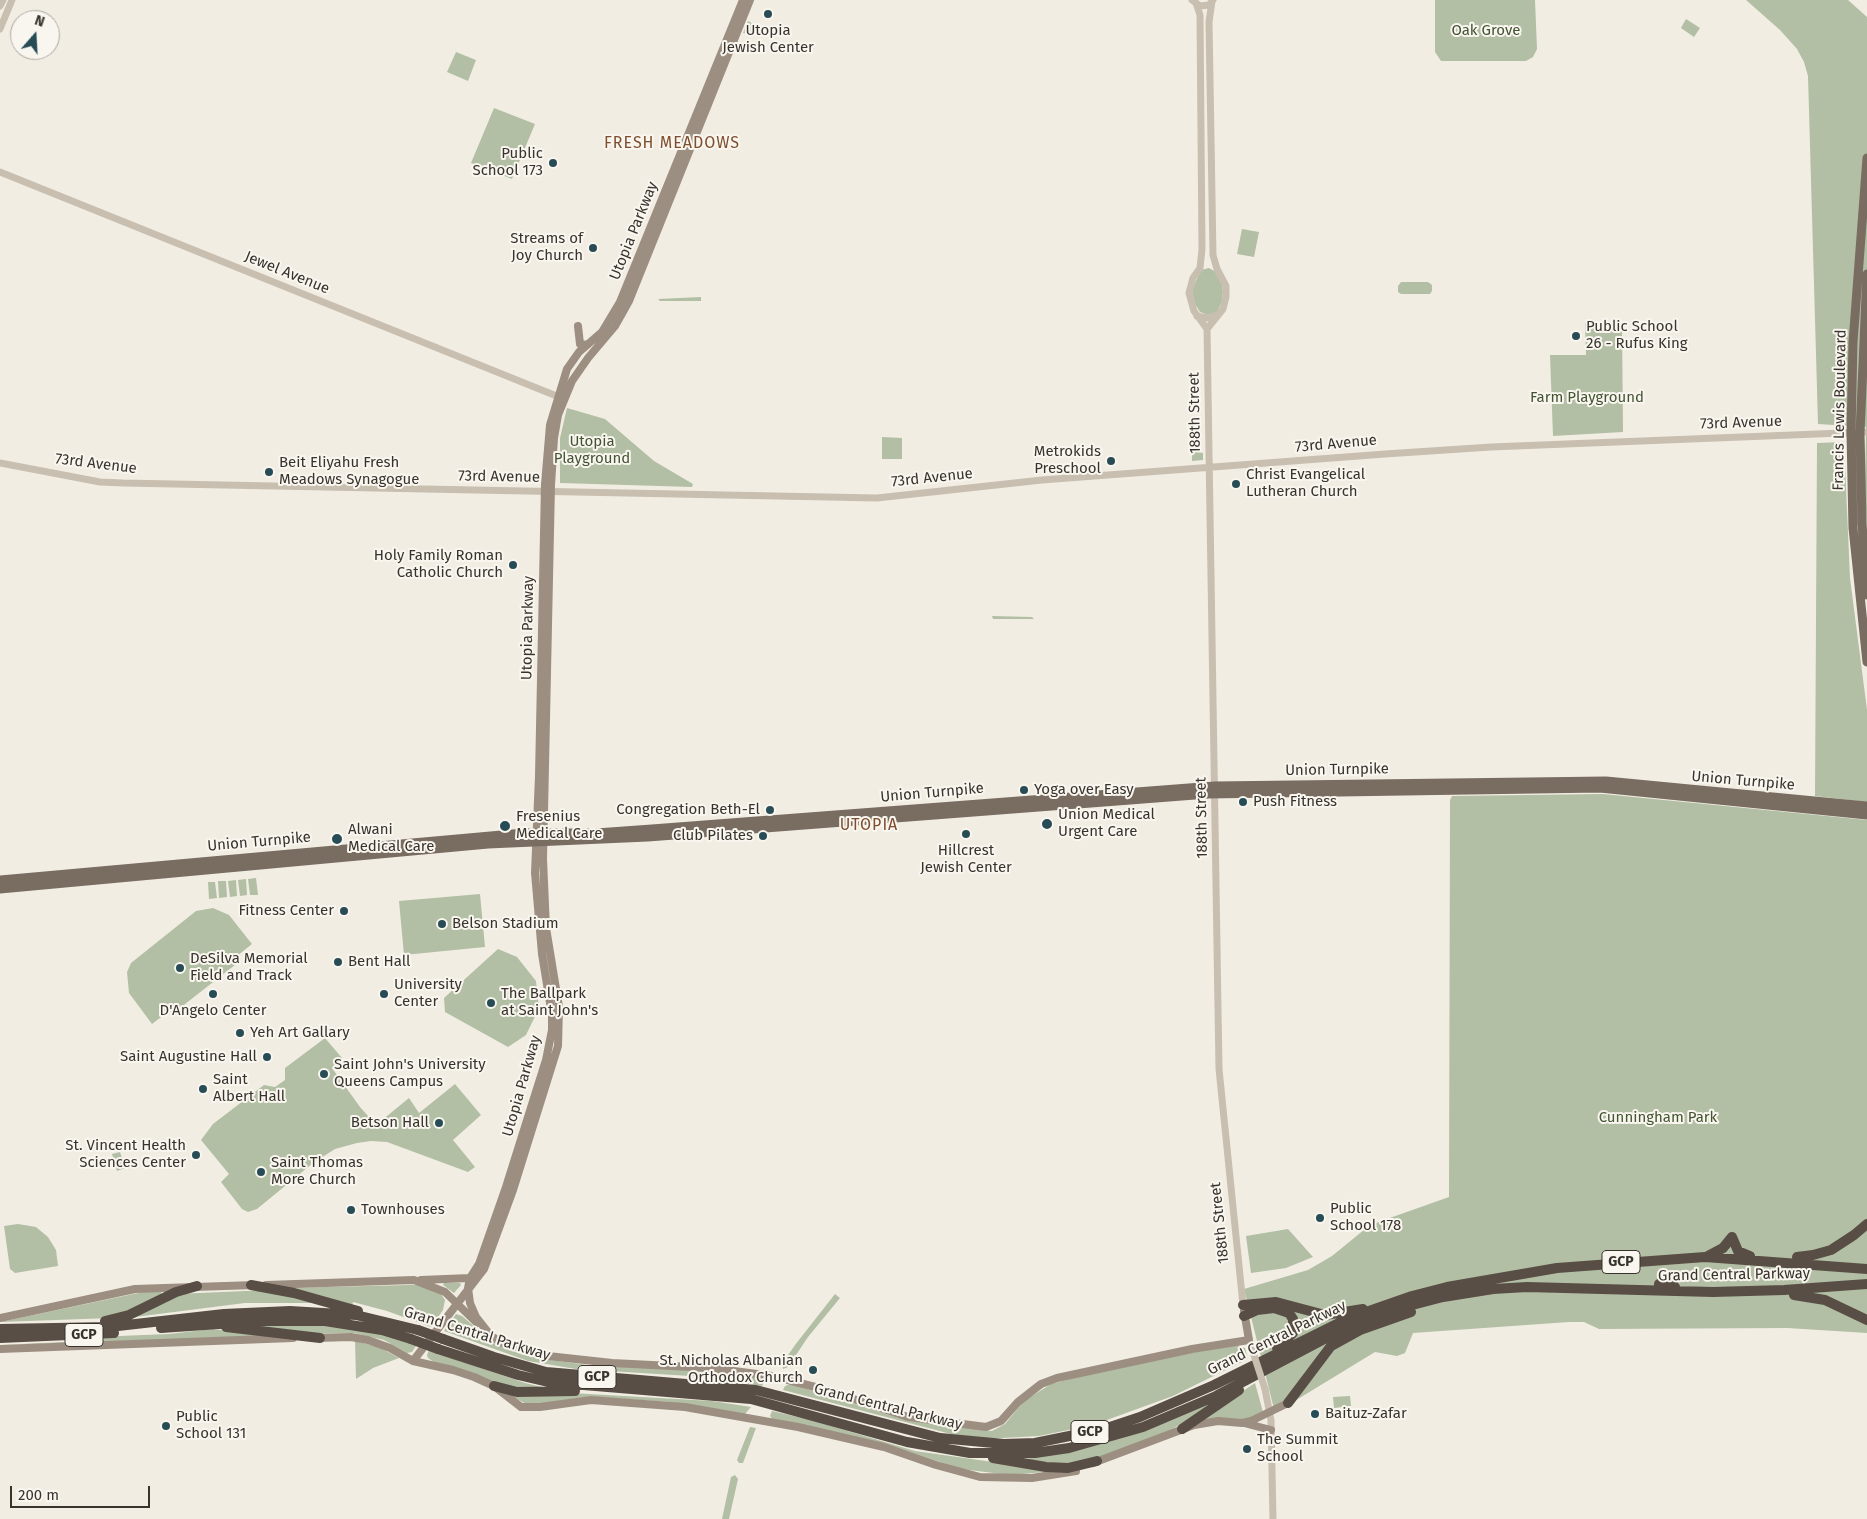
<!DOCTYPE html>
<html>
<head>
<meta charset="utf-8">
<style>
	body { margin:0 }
	#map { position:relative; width:1867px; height:1519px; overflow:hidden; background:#f2ede3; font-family:"Fira Sans",sans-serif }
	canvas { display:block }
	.north { position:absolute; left:10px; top:10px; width:50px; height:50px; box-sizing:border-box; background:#f9f6ef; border:1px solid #aca8a1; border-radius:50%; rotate:19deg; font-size:14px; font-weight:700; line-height:20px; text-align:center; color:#39332d }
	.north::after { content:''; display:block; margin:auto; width:18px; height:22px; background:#274c56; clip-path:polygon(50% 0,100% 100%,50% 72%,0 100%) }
	.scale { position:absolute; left:10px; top:1486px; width:140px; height:22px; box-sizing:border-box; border:2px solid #39332d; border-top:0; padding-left:6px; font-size:15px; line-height:18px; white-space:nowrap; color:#39332d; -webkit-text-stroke:4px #f9f6ef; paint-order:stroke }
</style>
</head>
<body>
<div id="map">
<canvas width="1867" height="1519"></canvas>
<div class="north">N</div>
<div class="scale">200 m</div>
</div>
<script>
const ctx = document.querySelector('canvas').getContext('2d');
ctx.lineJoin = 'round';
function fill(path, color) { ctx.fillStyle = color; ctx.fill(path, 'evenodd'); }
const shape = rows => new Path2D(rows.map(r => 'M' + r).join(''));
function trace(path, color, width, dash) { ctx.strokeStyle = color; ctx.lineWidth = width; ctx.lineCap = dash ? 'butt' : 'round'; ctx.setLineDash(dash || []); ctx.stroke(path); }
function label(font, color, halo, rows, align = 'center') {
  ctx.font = font + ' "Fira Sans",sans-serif'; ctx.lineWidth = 4; ctx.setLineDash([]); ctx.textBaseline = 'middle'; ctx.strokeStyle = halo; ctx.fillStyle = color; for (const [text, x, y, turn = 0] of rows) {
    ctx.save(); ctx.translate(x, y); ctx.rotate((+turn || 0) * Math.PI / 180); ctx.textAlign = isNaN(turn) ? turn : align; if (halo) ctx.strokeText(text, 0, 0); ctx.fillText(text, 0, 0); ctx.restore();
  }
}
fill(shape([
	[1435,0,1535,0,1537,49,1533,57,1526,61,1441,61,1435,52],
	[1746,0,1848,0,1867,17,1867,535,1865,485,1866,427,1818,424,1808,76,1804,62,1797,49,1780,30],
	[1686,19,1700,28,1694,37,1681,28],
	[748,21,755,25,756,34,743,33],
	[456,52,476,60,468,81,447,72],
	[494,108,535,124,512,179,471,163],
	[1242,229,1259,232,1254,257,1237,254],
	[1209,268,1216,272,1221,279,1223,292,1222,302,1217,312,1208,315,1200,312,1195,304,1192,290,1201,270],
	[1401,282,1428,282,1432,285,1432,291,1430,294,1401,294,1398,292,1398,286],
	[701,297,701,301,660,301,658,299],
	[1585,323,1622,323,1623,432,1553,436,1550,355,1586,355],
	[567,408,605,419,654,461,693,484,692,487,560,483,560,438],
	[882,437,902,438,902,459,882,459],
	[1844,442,1850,578,1867,710,1867,802,1815,796,1817,443],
	[1192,451,1203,453,1203,460,1192,461],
	[992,616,1032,617,1034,619,993,619],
	[1603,794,1867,820,1867,1333,1787,1328,1599,1329,1584,1322,1569,1322,1413,1333,1405,1353,1397,1356,1375,1352,1275,1413,1244,1289,1308,1270,1332,1256,1370,1225,1449,1197,1450,800,1452,796],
	[256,878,258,895,250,895,248,879],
	[246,879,247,895,240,896,238,880],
	[236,880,237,896,230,897,228,881],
	[218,881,226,881,227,897,219,898],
	[208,882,215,882,217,898,209,899],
	[480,894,485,947,404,955,399,901],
	[213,908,229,915,252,944,237,956,240,961,180,1008,177,1005,152,1024,129,993,127,972,131,963,196,911],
	[498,949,517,957,536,981,539,1008,526,1035,508,1047,445,1012,444,998],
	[325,1038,342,1058,332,1068,360,1107,376,1125,409,1098,419,1113,455,1084,481,1115,453,1140,475,1167,468,1172,387,1142,371,1141,357,1143,335,1149,313,1163,257,1209,248,1212,242,1209,221,1182,229,1174,201,1140,213,1124,264,1085,275,1087,285,1080,285,1068],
	[120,1152,125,1168,117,1171,112,1154],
	[18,1224,36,1227,48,1237,56,1250,58,1266,15,1273,10,1269,4,1226],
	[1288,1229,1313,1257,1286,1268,1251,1273,1246,1236],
	[444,1283,460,1283,461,1285,454,1293,443,1285],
	[409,1285,420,1285,441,1294,445,1300,443,1310,431,1327,387,1311,353,1302,352,1306,284,1288],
	[269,1290,317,1303,245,1303,127,1318,176,1294],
	[143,1292,161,1292,161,1296,112,1318,0,1322],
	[835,1294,840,1298,808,1337,788,1367,783,1369,782,1364,795,1345],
	[456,1314,462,1316,489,1339,500,1345,518,1353,543,1359,595,1366,704,1370,761,1378,764,1382,762,1386,706,1377,576,1369,528,1361,444,1331],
	[296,1323,374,1330,416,1346,412,1352,407,1353,384,1340,354,1333,306,1334,247,1327],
	[212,1329,281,1337,0,1345,86,1341,119,1336,169,1334],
	[355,1341,379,1347,399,1358,373,1368,356,1379],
	[1237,1345,1245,1348,1248,1359,1173,1396,1093,1425,1039,1436,984,1439,951,1434,783,1390,785,1386,791,1384,909,1421,992,1431,1005,1424,1024,1401,1051,1384,1126,1364],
	[429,1350,525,1383,542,1387,513,1389,437,1364,428,1358,427,1355],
	[1255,1383,1263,1412,1251,1420,1204,1421,1202,1418],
	[1245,1384,1171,1430,1078,1465,1018,1460,1064,1453],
	[572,1393,712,1401,751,1407,744,1415,670,1402,611,1398,585,1397,538,1404,526,1404,512,1396],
	[1350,1396,1351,1406,1334,1408,1333,1397],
	[772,1411,811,1420,915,1451,1057,1471,1010,1475,961,1469,904,1450,773,1420,770,1416],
	[750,1427,756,1428,743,1463,739,1463,737,1460],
	[735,1475,738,1479,729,1519,722,1519,731,1477]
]), '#b2bfa4');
trace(shape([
	[1192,0,1200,6,1209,5,1213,0],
	[1196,3,1200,15,1202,249,1200,268,1193,278,1189,293,1194,311,1207,329,1219,1069,1243,1305],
	[0,6,3,0],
	[0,29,12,0],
	[0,172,564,399],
	[1197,316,1207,318,1218,315],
	[1207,329,1223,309,1226,297,1226,286,1217,269,1213,255,1209,22,1212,1],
	[0,463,100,482,123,483,877,498,1042,480,1385,454,1491,447,1867,432],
	[1265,1389,1271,1420,1273,1519]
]), '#c9bfb0', 7);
trace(shape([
	[578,326,580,344,587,345],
	[421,1280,470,1278],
	[266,1285,414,1280,445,1292,477,1323],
	[0,1318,135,1289,255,1285],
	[487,1333,502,1343,548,1356,612,1363,711,1368,772,1376,823,1389,908,1417,986,1427,1001,1421,1018,1402,1041,1384,1057,1378,1192,1349,1249,1340,1244,1311],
	[491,1336,476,1317,470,1303,468,1288,470,1278,479,1264,506,1187,546,1060,552,1030,552,1015,542,954,535,873,539,776,545,484,550,425,567,369,579,352,602,332,620,302,743,0],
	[317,1338,351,1337,368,1340,390,1348,413,1361,453,1370,474,1377,494,1386,521,1407,540,1407,591,1400,685,1407,798,1427,884,1447,936,1465,980,1477,1032,1478,1076,1471],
	[0,1349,293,1338],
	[413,1361,484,1269,513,1190,558,1046,559,1007,546,928,543,859,551,485,554,438,558,415,572,381,588,358,615,326,629,301,750,0],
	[1244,1423,1271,1430],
	[1093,1463,1194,1425,1218,1421,1242,1423,1251,1421,1288,1403]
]), '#9c8f81', 8);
trace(shape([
	[1867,158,1853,342,1851,433,1853,528,1867,662],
	[1867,274,1860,433,1862,523,1867,595],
	[0,880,524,833,596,833,652,829,1215,786,1606,781,1867,806],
	[0,889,488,844,648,837,1208,794,1600,788,1867,815]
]), '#796c60', 9);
trace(shape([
	[1732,1237,1738,1251,1750,1256],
	[1708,1256,1723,1248,1732,1237],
	[1797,1257,1813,1255,1831,1250,1854,1235,1867,1224],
	[1659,1284,1675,1287],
	[251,1285,294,1293,358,1311],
	[1794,1295,1825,1300,1867,1320],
	[1243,1305,1276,1302,1325,1315,1363,1309],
	[1244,1316,1257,1310,1274,1308,1289,1313,1293,1319,1293,1333,1277,1348],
	[105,1321,129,1315,176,1292,197,1286],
	[226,1327,320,1338],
	[161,1328,263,1321,325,1321,382,1330,411,1339],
	[0,1329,109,1327,224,1314,290,1311,356,1315,418,1330],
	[0,1338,114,1333],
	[443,1339,494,1357,546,1372,756,1390,940,1438,1004,1444,1035,1443,1104,1429,1140,1417,1214,1385,1349,1318,1412,1296,1447,1287,1557,1268,1705,1257,1867,1269],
	[438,1349,518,1375,548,1382,751,1399,907,1442,970,1453,1035,1453,1069,1448,1143,1427,1216,1396,1345,1328,1393,1310,1443,1297,1493,1289,1527,1287,1713,1292,1784,1290,1867,1284],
	[494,1386,517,1392,575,1391],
	[1288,1403,1331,1346,1360,1330,1411,1312],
	[1182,1429,1239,1390],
	[993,1458,1046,1467,1068,1468,1097,1461]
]), '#594e45', 10);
trace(shape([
	[1252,1349,1265,1389]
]), '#c9bfb0', 7);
trace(shape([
	[418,1330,443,1339],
	[411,1339,438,1349]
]), '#594e45', 10);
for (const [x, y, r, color] of [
	[768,14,5,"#274c56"],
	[553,163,5,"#274c56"],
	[593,248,5,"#274c56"],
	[1576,336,5,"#274c56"],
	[1111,461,5,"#274c56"],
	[269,472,5,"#274c56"],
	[1236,484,5,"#274c56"],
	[513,565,5,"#274c56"],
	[1024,790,5,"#274c56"],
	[1243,802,5,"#274c56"],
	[770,810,5,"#274c56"],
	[1047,824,6,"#274c56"],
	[505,826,6,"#274c56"],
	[966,834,5,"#274c56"],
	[763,836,5,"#274c56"],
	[337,839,6,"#274c56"],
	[344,911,5,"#274c56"],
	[442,924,5,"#274c56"],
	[338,962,5,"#274c56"],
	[180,968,5,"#274c56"],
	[213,994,5,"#274c56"],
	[384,994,5,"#274c56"],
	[491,1003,5,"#274c56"],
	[240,1033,5,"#274c56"],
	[267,1057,5,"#274c56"],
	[324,1074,5,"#274c56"],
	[203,1089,5,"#274c56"],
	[439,1123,5,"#274c56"],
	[196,1155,5,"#274c56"],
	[261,1172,5,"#274c56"],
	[351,1210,5,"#274c56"],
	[1320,1218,5,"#274c56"],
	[813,1370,5,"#274c56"],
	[1315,1414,5,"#274c56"],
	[166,1426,5,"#274c56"],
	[1247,1449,5,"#274c56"]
]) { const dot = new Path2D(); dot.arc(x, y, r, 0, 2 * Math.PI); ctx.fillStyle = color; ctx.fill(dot); trace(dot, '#f9f6ef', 2); }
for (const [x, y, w] of [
	[1621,1262,38],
	[84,1335,38],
	[597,1377,38],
	[1090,1432,38]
]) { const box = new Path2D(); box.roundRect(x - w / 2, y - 11.5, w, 23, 4); ctx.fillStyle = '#f9f6ef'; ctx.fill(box); trace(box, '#39332d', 1); }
label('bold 14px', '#39332d', null, [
	["GCP",1621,1262],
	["GCP",84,1335],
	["GCP",597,1377],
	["GCP",1090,1432]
]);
label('15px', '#39332d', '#f9f6ef', [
	["Utopia",768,31,"center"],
	["Jewish Center",768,48,"center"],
	["Public",543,154,"right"],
	["School 173",543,171,"right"],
	["Streams of",583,239,"right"],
	["Joy Church",583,256,"right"],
	["Public School",1586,327],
	["26 - Rufus King",1586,344],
	["Metrokids",1101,452,"right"],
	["Preschool",1101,469,"right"],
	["Beit Eliyahu Fresh",279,463],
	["Meadows Synagogue",279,480],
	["Christ Evangelical",1246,475],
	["Lutheran Church",1246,492],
	["Holy Family Roman",503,556,"right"],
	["Catholic Church",503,573,"right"],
	["Yoga over Easy",1034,790],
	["Push Fitness",1253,802],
	["Congregation Beth-El",760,810,"right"],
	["Union Medical",1058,815],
	["Urgent Care",1058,832],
	["Fresenius",516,817],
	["Medical Care",516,834],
	["Alwani",348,830],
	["Medical Care",348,847],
	["Club Pilates",753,836,"right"],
	["Hillcrest",966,851,"center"],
	["Jewish Center",966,868,"center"],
	["Fitness Center",334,911,"right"],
	["Belson Stadium",452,924],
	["DeSilva Memorial",190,959],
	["Field and Track",190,976],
	["Bent Hall",348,962],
	["University",394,985],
	["Center",394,1002],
	["The Ballpark",501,994],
	["at Saint John's",501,1011],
	["D'Angelo Center",213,1011,"center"],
	["Yeh Art Gallary",250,1033],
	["Saint Augustine Hall",257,1057,"right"],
	["Saint John's University",334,1065],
	["Queens Campus",334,1082],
	["Saint",213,1080],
	["Albert Hall",213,1097],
	["Betson Hall",429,1123,"right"],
	["St. Vincent Health",186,1146,"right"],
	["Sciences Center",186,1163,"right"],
	["Saint Thomas",271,1163],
	["More Church",271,1180],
	["Public",1330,1209],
	["School 178",1330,1226],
	["Townhouses",361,1210],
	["St. Nicholas Albanian",803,1361,"right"],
	["Orthodox Church",803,1378,"right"],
	["Baituz-Zafar",1325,1414],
	["Public",176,1417],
	["School 131",176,1434],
	["The Summit",1257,1440],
	["School",1257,1457]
], 'left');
label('15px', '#435433', '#f9f6ef', [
	["Oak Grove",1486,31],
	["Farm Playground",1587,398],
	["Utopia",592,442],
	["Playground",592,459],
	["Cunningham Park",1658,1118]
]);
label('15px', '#39332d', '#f9f6ef', [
	["Utopia Parkway",634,231,-68],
	["Jewel Avenue",287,273,22],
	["Francis Lewis Boulevard",1840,410,-89],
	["188th Street",1195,413,-91],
	["73rd Avenue",1741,423,-2],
	["73rd Avenue",1336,444,-5],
	["73rd Avenue",96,464,7],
	["73rd Avenue",499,477,1],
	["73rd Avenue",932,478,-6],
	["Utopia Parkway",528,628,-89],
	["Union Turnpike",1337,770,-1],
	["Union Turnpike",1743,781,5],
	["Union Turnpike",932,793,-5],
	["188th Street",1202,818,-91],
	["Union Turnpike",259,842,-5],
	["Utopia Parkway",522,1086,-74],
	["188th Street",1220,1223,-96],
	["Grand Central Parkway",1734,1275,-1],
	["Grand Central Parkway",477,1334,17],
	["Grand Central Parkway",1277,1338,-26],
	["Grand Central Parkway",888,1407,14]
]);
ctx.letterSpacing = '1px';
label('16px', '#7f4e2f', '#f9f6ef', [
	["FRESH MEADOWS",672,144],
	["UTOPIA",869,826]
]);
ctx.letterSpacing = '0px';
</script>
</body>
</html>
